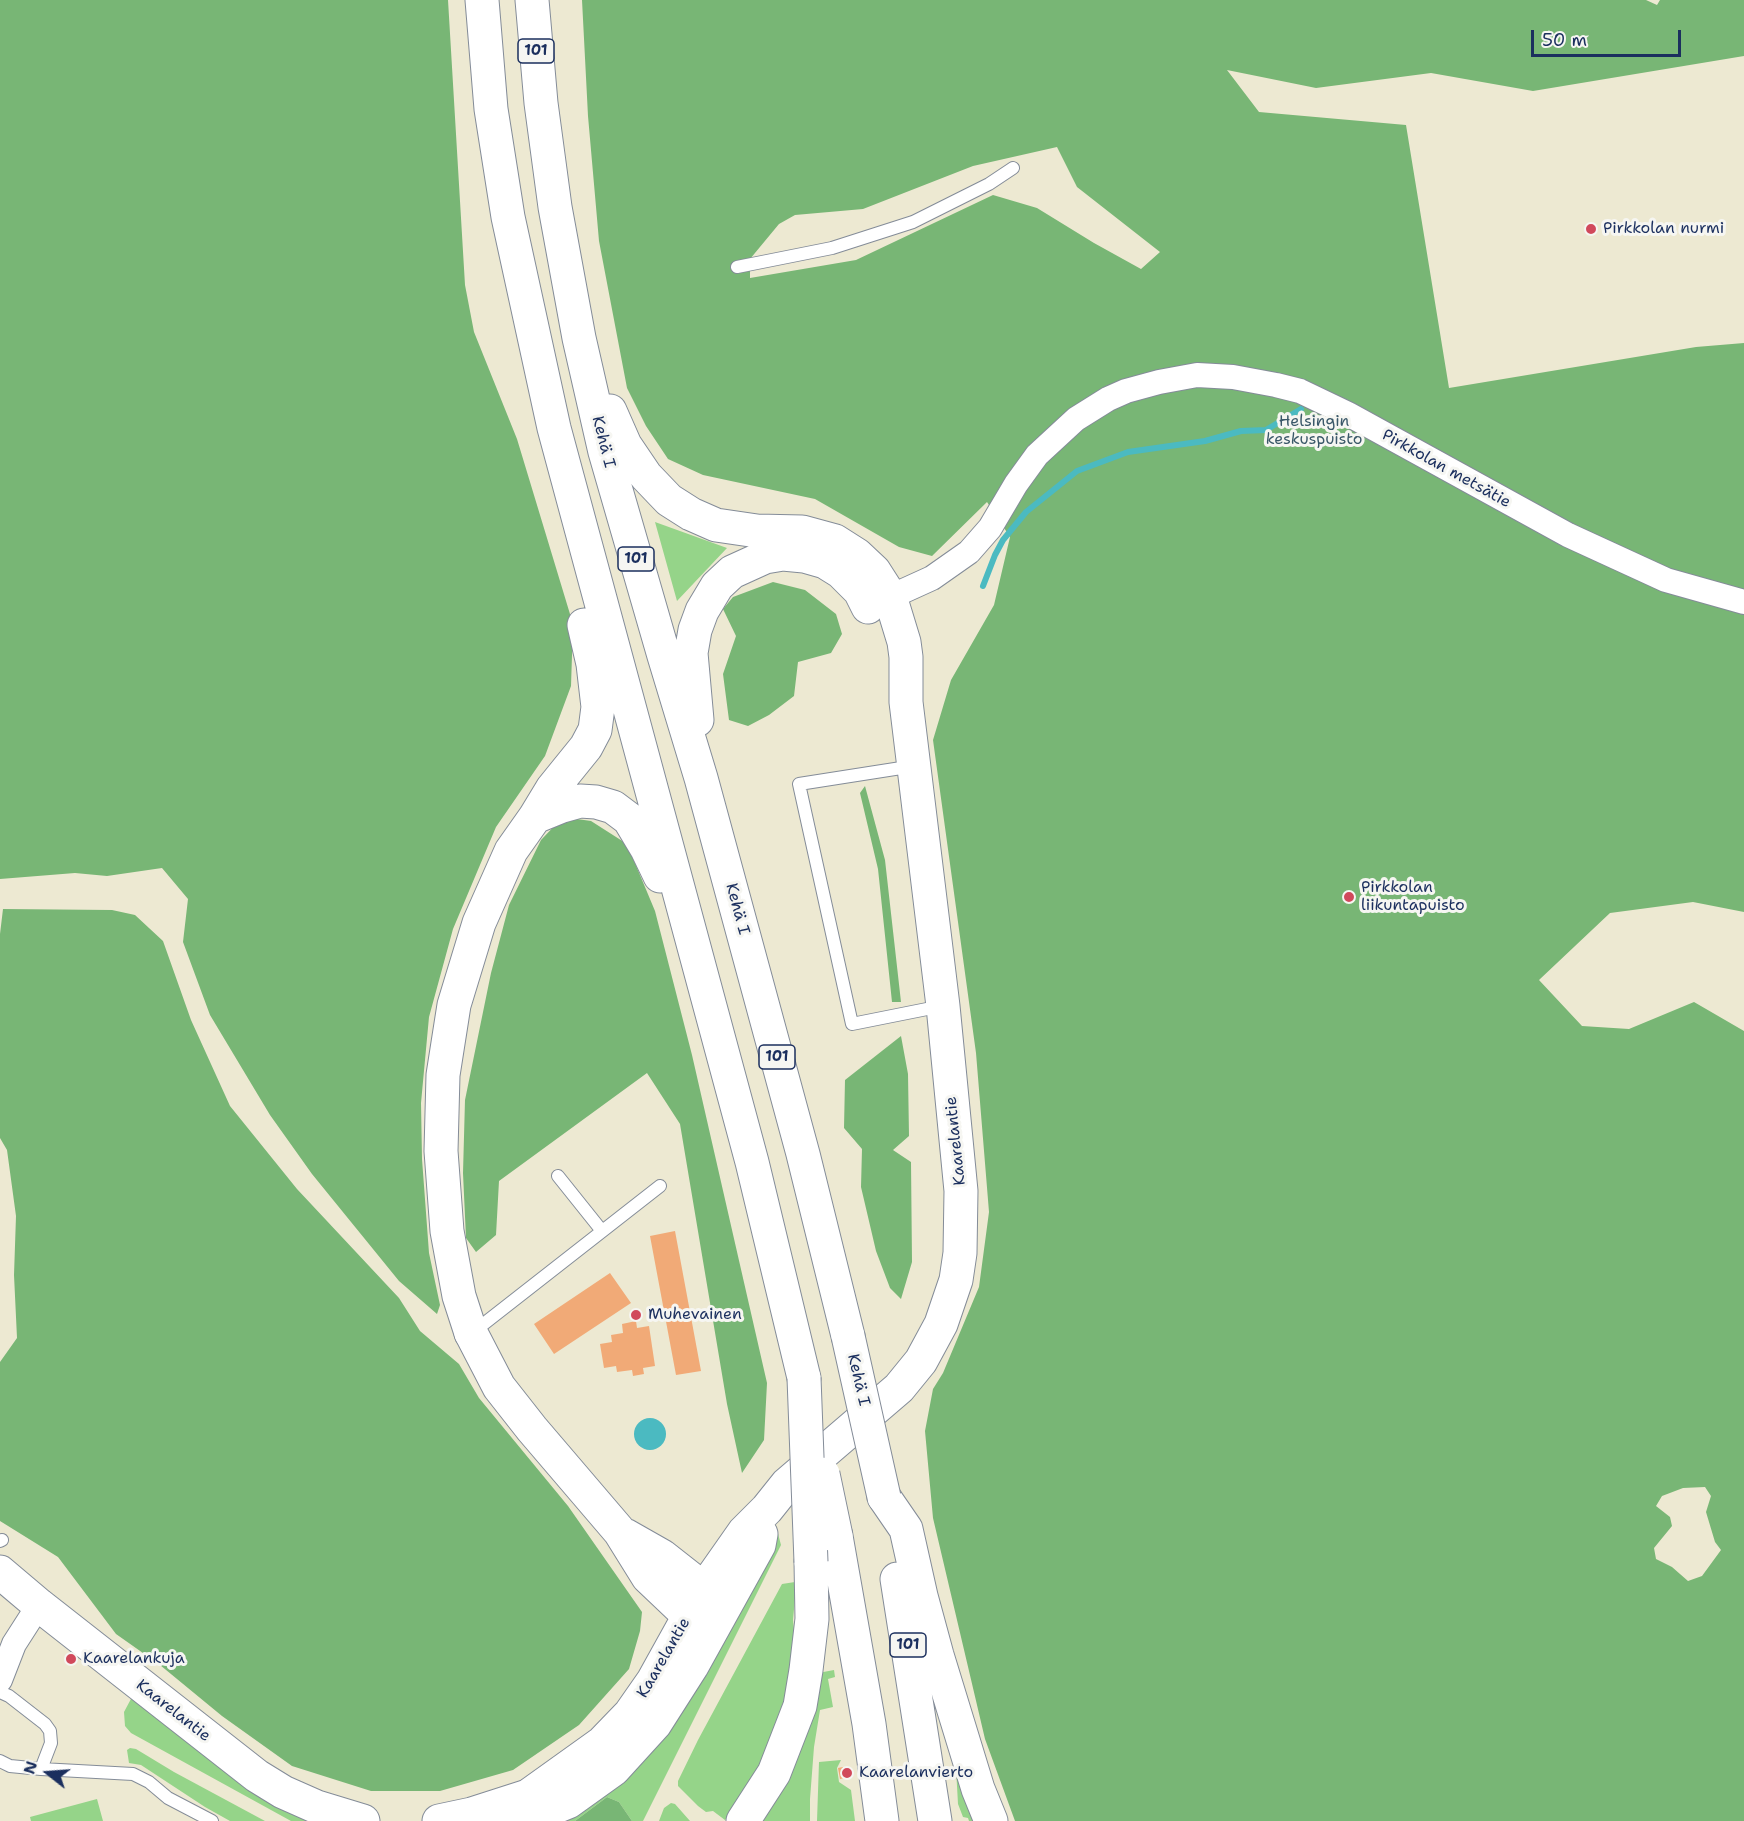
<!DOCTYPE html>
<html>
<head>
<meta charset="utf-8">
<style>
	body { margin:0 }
	#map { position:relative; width:1744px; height:1821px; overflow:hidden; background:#ede9d2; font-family:"Shantell Sans",sans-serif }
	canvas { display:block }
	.north { position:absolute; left:18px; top:1743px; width:60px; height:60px; -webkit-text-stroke:4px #f6f6f2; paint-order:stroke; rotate:287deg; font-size:16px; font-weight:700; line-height:24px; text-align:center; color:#1b2f5e }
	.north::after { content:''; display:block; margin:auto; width:21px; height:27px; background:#1b2f5e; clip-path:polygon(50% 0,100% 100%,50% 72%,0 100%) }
	.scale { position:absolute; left:1531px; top:30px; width:150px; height:27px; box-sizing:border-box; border:3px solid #1b2f5e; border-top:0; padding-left:8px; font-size:18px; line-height:21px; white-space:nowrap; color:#1b2f5e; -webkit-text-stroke:4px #f6f6f2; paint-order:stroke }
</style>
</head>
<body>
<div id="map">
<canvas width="1744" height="1821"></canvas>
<div class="north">N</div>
<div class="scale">50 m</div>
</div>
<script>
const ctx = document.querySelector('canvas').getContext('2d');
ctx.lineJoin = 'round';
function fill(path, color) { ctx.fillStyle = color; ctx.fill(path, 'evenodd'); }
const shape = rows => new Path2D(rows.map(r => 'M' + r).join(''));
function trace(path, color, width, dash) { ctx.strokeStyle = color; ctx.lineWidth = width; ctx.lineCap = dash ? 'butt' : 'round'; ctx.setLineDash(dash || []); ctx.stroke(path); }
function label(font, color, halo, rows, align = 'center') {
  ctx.font = font + ' "Shantell Sans",sans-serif'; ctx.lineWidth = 6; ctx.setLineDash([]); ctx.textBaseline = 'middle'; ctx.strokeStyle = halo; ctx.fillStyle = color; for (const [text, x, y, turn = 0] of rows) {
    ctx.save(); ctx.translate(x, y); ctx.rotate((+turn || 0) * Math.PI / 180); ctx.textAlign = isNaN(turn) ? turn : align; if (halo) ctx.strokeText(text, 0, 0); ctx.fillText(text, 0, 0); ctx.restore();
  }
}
fill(shape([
	[655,522,727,548,677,601],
	[776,1526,781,1545,643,1821,632,1821,619,1802,607,1797,575,1821,552,1821,678,1711],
	[795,1582,796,1587,793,1620,795,1639,784,1700,767,1753,736,1808,725,1820,713,1811,706,1812,698,1806,678,1786,678,1781,698,1740,782,1584],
	[834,1670,835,1677,828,1679,833,1707,820,1710,814,1747,810,1799,810,1821,761,1821,818,1673],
	[132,1697,316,1821,291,1821,131,1733,125,1726,124,1712],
	[130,1748,136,1749,174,1772,265,1821,230,1821,205,1807,141,1765,129,1763,127,1750],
	[841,1760,837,1768,839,1782,851,1790,855,1821,817,1821,819,1762],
	[956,1768,980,1821,969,1821,968,1818,963,1817,958,1804],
	[97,1799,103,1821,31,1821,30,1817],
	[671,1803,675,1804,690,1821,659,1821,664,1808]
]), '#95d489');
fill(shape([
	[0,0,448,0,465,285,474,332,517,439,573,624,571,686,545,756,496,827,453,929,429,1017,421,1103,422,1159,429,1253,440,1305,437,1314,399,1281,312,1174,270,1115,210,1015,183,942,188,899,162,868,107,876,75,873,0,879],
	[582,0,1646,0,1657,5,1660,0,1744,0,1744,56,1533,91,1431,73,1316,88,1227,70,1259,112,1406,125,1449,388,1696,347,1744,343,1744,912,1693,902,1610,913,1539,980,1582,1026,1629,1029,1694,1002,1744,1031,1744,1821,1015,1821,985,1739,933,1518,925,1431,933,1389,943,1373,979,1287,989,1212,976,1053,933,740,951,680,994,605,1010,537,987,502,932,556,899,547,815,499,703,475,668,459,646,426,627,388,599,241,588,116],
	[1057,147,1077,187,1160,252,1141,269,1094,243,1037,208,993,195,856,260,750,278,750,259,779,224,795,215,863,209,973,166],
	[1705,1487,1711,1496,1706,1512,1715,1542,1721,1550,1702,1576,1688,1581,1672,1567,1656,1559,1654,1548,1672,1526,1670,1517,1656,1506,1662,1496,1683,1488],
	[773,582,805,590,836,614,842,634,831,653,798,662,794,696,769,715,748,726,729,720,723,674,736,636,723,609,733,597],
	[865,786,885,860,901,1002,892,1002,878,869,860,793],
	[563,817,591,821,627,844,655,911,692,1055,767,1383,764,1440,742,1473,727,1404,680,1124,647,1073,499,1181,496,1235,476,1252,466,1238,463,1173,465,1100,491,973,509,905,541,840],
	[3,909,112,910,135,915,163,941,191,1020,230,1106,297,1189,399,1298,420,1331,459,1364,479,1398,568,1506,642,1612,640,1631,629,1669,579,1725,513,1770,440,1791,371,1791,292,1766,222,1716,160,1665,116,1634,58,1557,0,1521,0,1362,17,1338,14,1275,16,1216,7,1150,0,1138,0,934],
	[901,1036,908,1074,909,1136,893,1150,911,1162,912,1262,901,1299,890,1288,876,1251,861,1187,862,1149,844,1128,845,1080],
	[607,1797,619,1802,632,1821,575,1821]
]), '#78b675');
fill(shape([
	'634 1434a16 16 0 1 1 32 0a16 16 0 1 1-32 0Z'
]), '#4bbac1');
trace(shape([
	[983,586,995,555,1003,540,1026,512,1077,471,1128,452,1205,441,1241,431,1266,430,1301,409]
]), '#4bbac1', 6);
fill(shape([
	[675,1231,701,1371,676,1375,650,1236],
	[610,1273,631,1303,554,1354,534,1324],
	[636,1321,637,1328,649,1326,655,1366,643,1368,644,1374,633,1376,632,1370,617,1372,616,1366,604,1368,600,1344,612,1342,611,1335,623,1333,622,1324],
	[843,1767,845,1778,840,1779,838,1768]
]), '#f1aa77');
const service = shape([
	[737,267,832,248,913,222,989,184,1013,168],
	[914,766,799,784,852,1024,942,1006],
	[558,1176,602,1231],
	[472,1333,660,1186],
	[0,1541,2,1540],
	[0,1692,9,1696,45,1724,50,1731,51,1743,41,1769,10,1766,0,1761],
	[41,1769,133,1774,149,1782,168,1798,212,1821]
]);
const minor = shape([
	[877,603,932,578,969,552,990,528,1016,484,1037,455,1076,419,1108,399,1126,391,1159,382,1197,375,1233,377,1276,385,1300,391,1348,414,1568,535,1666,580,1744,602],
	[0,1680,14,1644,39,1605]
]);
const secondary = shape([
	[471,1333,499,1387,532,1429,620,1532,648,1577,688,1615,709,1616],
	[625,1535,662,1556,704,1589,714,1607],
	[0,1572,39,1605,257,1776,283,1792,317,1807,363,1821],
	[439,1821,472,1814,528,1796,602,1743,630,1714,653,1681,704,1589,744,1532,767,1509,787,1484,899,1388,921,1361,941,1324,956,1280,960,1253,961,1191,943,1006,906,702,906,657,904,642,890,596],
	[521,1821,568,1802,614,1769,655,1724,692,1666,759,1545,761,1534]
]);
const trunk = shape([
	[482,0,491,109,508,217,554,428,752,1162,804,1378],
	[532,0,541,103,555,207,579,338,605,452,664,656,701,778,803,1154,848,1336],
	[610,411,625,445,646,476,669,500,691,514,716,525,757,531,802,532,835,541,857,555,874,571,890,596],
	[697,720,691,653,695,630,702,611,717,586,732,572,765,557,783,554,804,556,825,562,841,572,860,591,868,607],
	[535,817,562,806,580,801,596,802,613,807,629,819,647,849,660,876],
	[471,1333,459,1296,447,1231,441,1151,443,1075,454,1005,479,923,511,851,535,817,552,789,586,747,595,730,598,707,593,664,584,625],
	[884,1497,906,1529,921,1596,937,1655,978,1789,991,1821],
	[836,1536,869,1724,882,1821],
	[897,1579,935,1821],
	[522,1821,528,1796],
	[743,1821,774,1773,800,1706,806,1670,812,1619,811,1562]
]);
trace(service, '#848c98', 14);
trace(minor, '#848c98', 26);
trace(secondary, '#848c98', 35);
trace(trunk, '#848c98', 35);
trace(service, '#fff', 12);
trace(minor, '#fff', 24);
trace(secondary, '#fff', 33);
trace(trunk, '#fff', 33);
const trunkBridge = shape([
	[848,1336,884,1497],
	[804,1378,811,1562],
	[823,1474,836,1536]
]);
trace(trunkBridge, '#848c98', 35, []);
trace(trunkBridge, '#fff', 33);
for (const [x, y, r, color] of [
	[1591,229,6,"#d1495b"],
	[1349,897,6,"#d1495b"],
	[636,1315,6,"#d1495b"],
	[71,1659,6,"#d1495b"],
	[847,1773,6,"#d1495b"]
]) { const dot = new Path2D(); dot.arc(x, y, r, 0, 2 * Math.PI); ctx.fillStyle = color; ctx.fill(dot); trace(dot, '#f6f6f2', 2); }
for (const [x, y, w] of [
	[536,51,36],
	[636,559,36],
	[777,1057,36],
	[908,1645,36]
]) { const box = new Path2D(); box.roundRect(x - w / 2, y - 12, w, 24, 4.5); ctx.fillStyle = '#f6f6f2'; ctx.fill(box); trace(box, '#1b2f5e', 1.5); }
label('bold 15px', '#1b2f5e', null, [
	["101",536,51],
	["101",636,559],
	["101",777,1057],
	["101",908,1645]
]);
label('16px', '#1b2f5e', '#f6f6f2', [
	["Pirkkolan nurmi",1603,229],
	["Pirkkolan",1361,888],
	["liikuntapuisto",1361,906],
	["Muhevainen",648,1315],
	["Kaarelankuja",83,1659],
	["Kaarelanvierto",859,1773]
], 'left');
label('16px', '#3a5869', '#f6f6f2', [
	["Helsingin",1314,422],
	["keskuspuisto",1314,440]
]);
label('16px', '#1b2f5e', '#f6f6f2', [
	["Kehä I",603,442,76],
	["Pirkkolan metsätie",1446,469,29],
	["Kehä I",737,909,75],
	["Kaarelantie",956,1141,-96],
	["Kehä I",858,1380,77],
	["Kaarelantie",664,1658,-60],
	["Kaarelantie",173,1711,38]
]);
</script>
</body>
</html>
